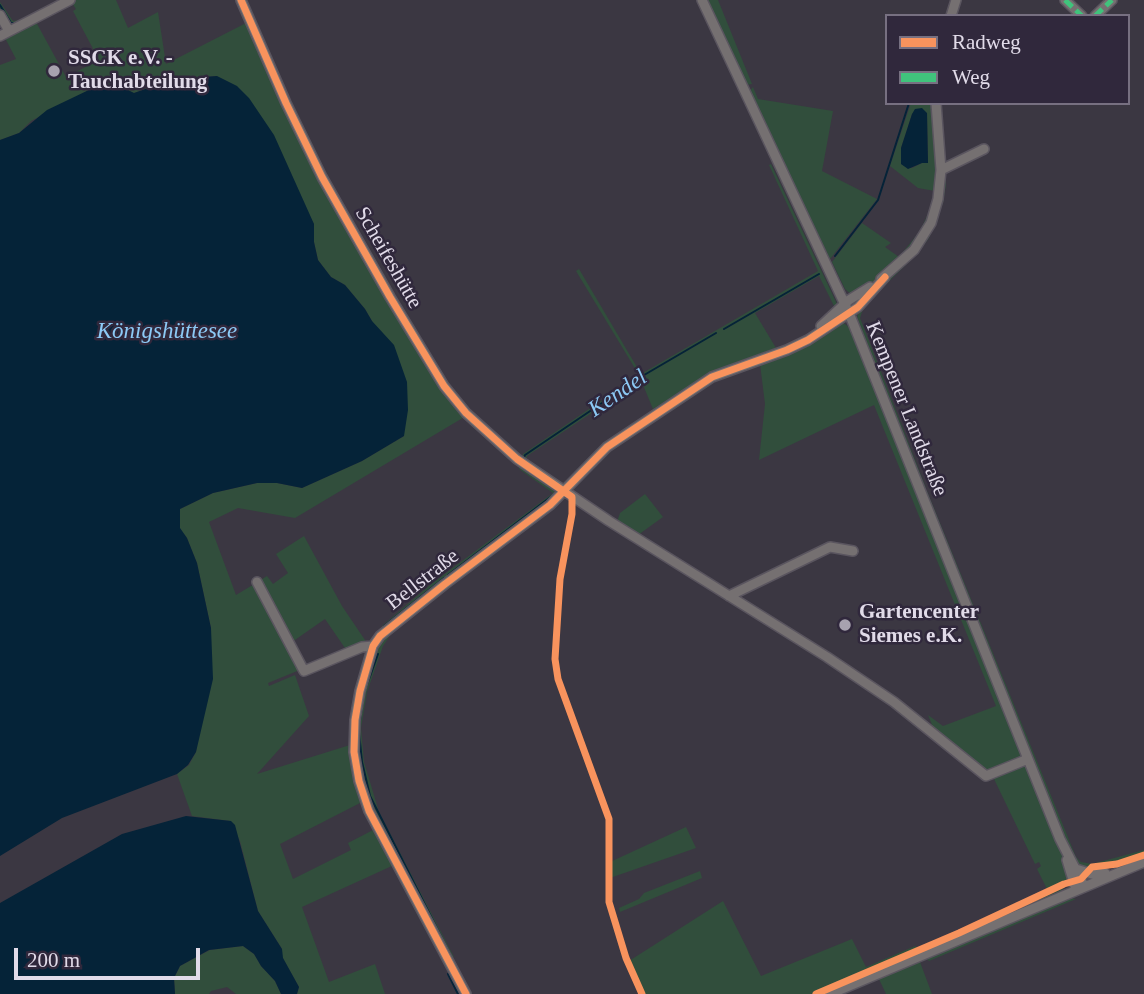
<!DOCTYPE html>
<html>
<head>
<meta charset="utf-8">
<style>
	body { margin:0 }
	#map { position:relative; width:1144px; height:994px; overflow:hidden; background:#3b3742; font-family:Georgia,serif }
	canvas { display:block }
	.legend { position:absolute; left:885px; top:14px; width:245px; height:91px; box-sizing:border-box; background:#30283c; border:2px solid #777081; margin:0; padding:9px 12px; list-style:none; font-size:21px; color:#e1dbe9 }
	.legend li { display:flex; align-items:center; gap:14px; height:35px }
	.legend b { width:35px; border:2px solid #777081 }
	.scale { position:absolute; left:14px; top:948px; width:186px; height:32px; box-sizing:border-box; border:4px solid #e1dbe9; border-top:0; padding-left:9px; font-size:21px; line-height:24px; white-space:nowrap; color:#e1dbe9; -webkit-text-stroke:5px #30283c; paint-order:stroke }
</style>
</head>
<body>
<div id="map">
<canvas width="1144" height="994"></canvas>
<ul class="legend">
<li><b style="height:9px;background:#f8935d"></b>Radweg</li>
<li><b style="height:9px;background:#40c37c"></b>Weg</li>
</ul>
<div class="scale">200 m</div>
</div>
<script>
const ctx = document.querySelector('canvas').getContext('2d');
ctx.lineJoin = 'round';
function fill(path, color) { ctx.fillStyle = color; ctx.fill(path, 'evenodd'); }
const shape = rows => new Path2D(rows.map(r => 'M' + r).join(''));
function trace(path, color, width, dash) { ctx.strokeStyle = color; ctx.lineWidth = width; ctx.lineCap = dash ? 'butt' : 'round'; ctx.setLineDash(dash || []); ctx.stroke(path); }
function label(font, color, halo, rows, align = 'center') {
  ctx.font = font + ' Georgia,serif'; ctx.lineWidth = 5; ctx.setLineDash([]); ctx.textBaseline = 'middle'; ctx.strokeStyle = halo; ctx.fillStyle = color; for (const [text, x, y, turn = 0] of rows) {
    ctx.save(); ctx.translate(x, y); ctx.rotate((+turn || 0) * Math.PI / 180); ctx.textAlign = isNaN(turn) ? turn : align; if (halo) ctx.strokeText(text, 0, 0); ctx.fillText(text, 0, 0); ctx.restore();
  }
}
fill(shape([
	[60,0,116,0,128,28,158,12,166,64,248,22,320,177,466,416,295,518,238,508,209,522,236,595,256,583,302,669,268,683,269,686,295,675,309,716,257,774,350,745,352,764,362,802,280,844,293,879,351,850,348,843,375,829,394,865,302,907,329,982,375,964,385,994,297,994,299,987,282,957,282,949,258,911,240,841,230,821,192,816,177,774,189,765,196,752,211,628,197,563,187,538,180,529,180,509,213,493,257,483,277,483,302,488,362,461,404,436,372,321,365,309,345,285,331,277,318,260,314,242,314,224,217,76,190,78,157,85,134,93,93,88,31,121,19,133,0,140,0,65,16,59,5,38,0,40,0,34,11,28,0,10,0,2,13,21,20,20],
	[72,3,76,9,73,11,99,60,66,77,36,22],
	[705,0,718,0,752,84,745,85],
	[753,87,758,99,833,111,822,171,877,199,830,259,749,92],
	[911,103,932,103,937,191,931,214,915,244,901,260,863,290,852,295,845,289,832,262,862,223,891,243,885,247,899,257,920,231,933,203,935,191,918,188,890,166],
	[927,113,928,163,922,163,912,168,901,164,901,148,912,114],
	[771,164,837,304,835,308,819,276,755,313,776,348,714,371,653,409,641,380,527,456,525,463,521,460,523,454,639,375,576,271,579,269,641,374,818,271,769,165],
	[945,169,946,185,943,203,929,238,918,253,871,299,863,309,860,318,926,488,921,486,857,317,860,308,886,280,906,262,942,197],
	[841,321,850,328,1022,752,1022,757,990,770,984,770,935,732,928,715,943,726,996,706,874,405,759,460,765,404,760,364],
	[520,464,557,489,558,493,383,628,382,626,430,585,553,493,519,469],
	[927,491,1076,857,1081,862,1092,864,1144,850,1144,858,1095,871,1079,866,1075,862,925,495],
	[645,494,663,517,638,535,617,522,620,513],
	[304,536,342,606,367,643,347,651,325,619,292,642,259,581,267,576,273,584,288,573,276,554],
	[388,634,389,637,383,646,367,692,361,728,364,762,379,812,454,957,449,957,375,815,360,764,358,727,363,692,380,643],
	[1020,765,1026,766,1029,770,1062,855,1068,876,1067,885,1061,891,823,994,643,994,629,961,723,901,761,976,852,939,866,967,915,946,918,948,1048,891,1037,869,1041,866,1039,862,1035,864,994,779,995,775],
	[686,827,696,848,610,878,610,862],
	[700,871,702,878,620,912,619,908,639,899,644,893],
	[1070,898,1076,899,929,961,927,959,920,962,932,994,886,994,879,979,839,994],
	[243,946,254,954,261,966,275,981,281,994,236,994,227,987,211,991,209,994,175,994,174,978,180,966,210,950]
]), '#314e3c');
fill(shape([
	[217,76,237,86,249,98,274,135,314,224,314,242,318,260,331,277,345,285,365,309,372,321,394,345,407,382,408,410,404,436,362,461,302,488,277,483,257,483,213,493,180,509,180,528,187,538,197,563,211,628,213,679,196,752,188,765,177,774,62,818,0,856,0,140,19,133,47,110,93,88,120,86,134,93,157,85,190,78],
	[922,108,927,113,928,163,922,163,908,169,901,164,901,148,912,114,915,109],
	[186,816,231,821,235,825,258,911,282,949,283,958,299,987,297,994,281,994,275,981,261,966,254,954,243,946,209,950,180,966,174,978,175,994,0,994,0,903,122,834]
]), '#052338');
trace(shape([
	[0,5,11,23,16,23],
	[835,256,878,200,909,103],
	[724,329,819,274],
	[523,460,525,455,639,378,716,333],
	[448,575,557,492,522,467],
	[384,626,444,578],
	[359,727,364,693,378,654],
	[359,732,362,762,370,796,451,956],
	[448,974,458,994]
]), '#052338', 2);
const minor = shape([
	[241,0,286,103,322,177,390,297,444,386,466,413,517,459,609,521,827,657,894,702,986,776,1028,759],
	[702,0,849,313,1028,759,1060,839,1084,886],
	[1065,0,1082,16],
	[0,15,9,31],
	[951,16,956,0],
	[1095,16,1112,0],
	[0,36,70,0],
	[941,170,984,149],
	[881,279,914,250,931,223,938,199,941,170,936,103],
	[821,326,849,300,870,287],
	[257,582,304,671,362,647,373,646],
	[729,596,830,547,853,551],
	[1067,860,1076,890],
	[1076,869,1092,874,1105,873],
	[466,994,369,811,359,781,354,752,355,720,360,691,373,646,380,636,445,584,550,505,607,447,712,377,787,350,808,340,858,307,885,277],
	[830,994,1144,862]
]);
trace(minor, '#5a555f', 12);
trace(minor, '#757071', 9);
trace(shape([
	[1065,0,1082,16],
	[1095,16,1112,0]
]), '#40c37c', 5, [10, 5]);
trace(shape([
	[241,0,286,103,322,177,390,297,444,386,466,413,517,459,572,497,572,514,560,579,555,659,558,679,609,819,609,902,626,958,642,994],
	[466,994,369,811,359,781,354,752,355,720,360,691,373,646,380,636,445,584,550,505,607,447,712,377,787,350,808,340,858,307,885,277],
	[816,994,959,933,1064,884,1081,879,1092,867,1117,864,1144,855]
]), '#f8935d', 7);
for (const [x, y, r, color] of [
	[54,71,7,"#a7a2af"],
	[845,625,7,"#a7a2af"]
]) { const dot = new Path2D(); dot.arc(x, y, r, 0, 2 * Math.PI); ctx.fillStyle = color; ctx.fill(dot); trace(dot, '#30283c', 2.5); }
label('bold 21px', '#e1dbe9', '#30283c', [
	["SSCK e.V. -",68,59],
	["Tauchabteilung",68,83],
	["Gartencenter",859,613],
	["Siemes e.K.",859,637]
], 'left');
label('21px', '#e1dbe9', '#30283c', [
	["Scheifeshütte",388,258,60],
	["Kempener Landstraße",906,409,68],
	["Bellstraße",423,580,-38]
]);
label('italic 23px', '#8cc9f5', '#30283c', [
	["Königshüttesee",167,332],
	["Kendel",618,394,-34]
]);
</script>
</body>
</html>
